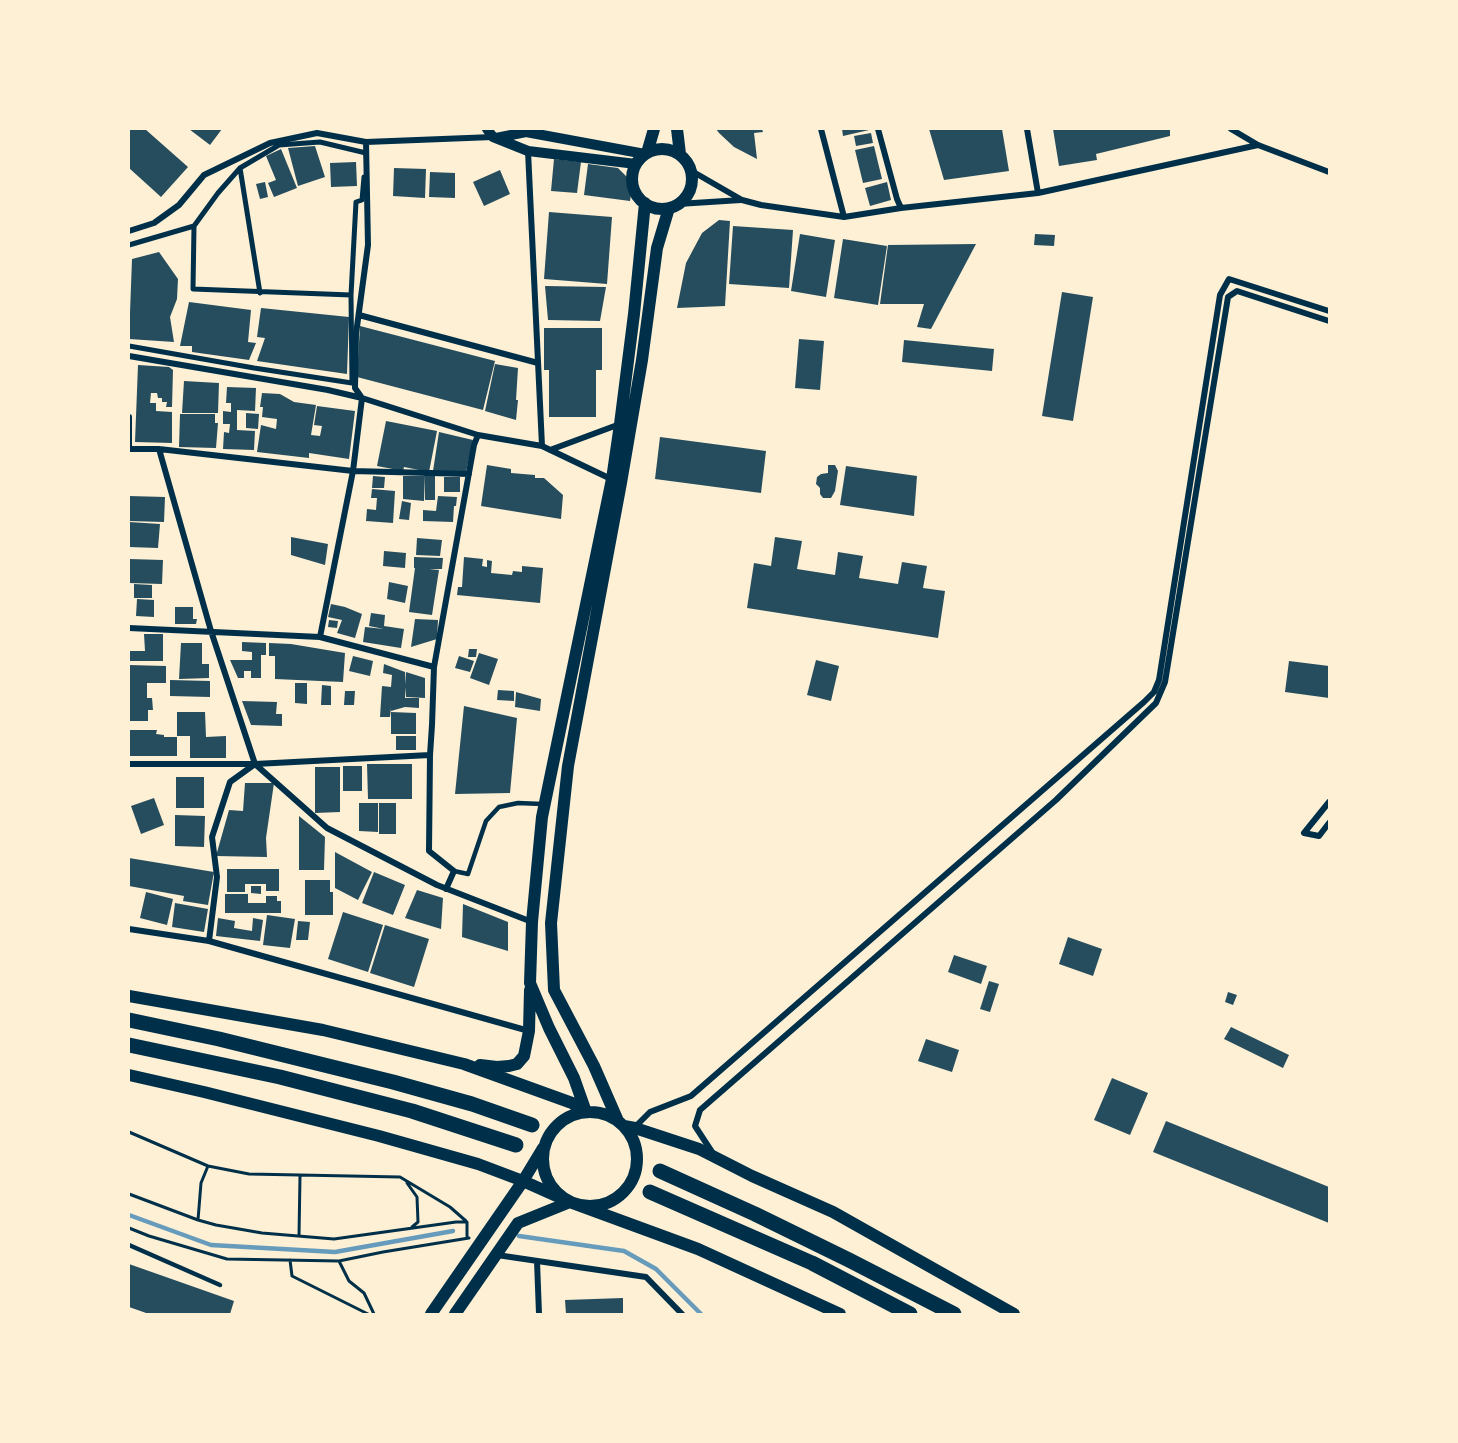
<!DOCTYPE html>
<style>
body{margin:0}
#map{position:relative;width:1458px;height:1443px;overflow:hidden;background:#fdf0d5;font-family:"PT Sans",sans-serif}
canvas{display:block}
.frame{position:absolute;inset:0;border:130px solid #fdf0d5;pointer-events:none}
</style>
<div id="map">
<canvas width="1458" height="1443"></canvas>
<div class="frame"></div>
</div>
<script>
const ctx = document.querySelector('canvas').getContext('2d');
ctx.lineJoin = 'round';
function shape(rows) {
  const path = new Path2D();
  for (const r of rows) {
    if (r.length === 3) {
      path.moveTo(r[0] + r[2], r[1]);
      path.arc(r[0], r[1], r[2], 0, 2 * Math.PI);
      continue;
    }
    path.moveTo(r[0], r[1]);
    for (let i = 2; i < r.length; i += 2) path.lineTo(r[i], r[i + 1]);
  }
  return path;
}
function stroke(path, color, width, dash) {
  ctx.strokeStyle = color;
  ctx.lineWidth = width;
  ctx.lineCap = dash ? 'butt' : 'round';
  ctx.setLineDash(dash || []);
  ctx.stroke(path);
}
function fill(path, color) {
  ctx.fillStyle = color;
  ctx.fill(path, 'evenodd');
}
stroke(shape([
 [129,1215,211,1245,335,1252,453,1231],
 [519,1236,624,1251,656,1269,701,1314]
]), '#669bbc', 4.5);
fill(shape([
 [129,129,145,129,188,167,161,197,129,168],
 [189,129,222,129,210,145],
 [716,129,762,129,763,132,754,133,757,159,734,147,719,133],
 [842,129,868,129,869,130,843,136],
 [929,129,1002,129,1009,171,944,180],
 [1053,129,1170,129,1170,136,1096,154,1097,160,1059,166],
 [871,133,873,143,856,146,854,136],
 [315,146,325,177,298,186,288,148],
 [874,146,882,179,863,183,855,150],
 [281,149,297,188,274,197,268,183,276,180,266,156],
 [554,159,581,162,577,193,551,191],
 [356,162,357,186,331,187,330,163],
 [588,164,618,168,627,177,631,195,630,201,584,195],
 [394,168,426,169,425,198,393,196],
 [500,170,510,194,484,206,473,182],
 [430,172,455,173,455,198,429,197],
 [265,182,268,197,260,199,256,184],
 [887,182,891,200,870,206,865,188],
 [549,212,612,217,607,284,544,279],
 [719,220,730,221,725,306,677,308,686,263,702,233],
 [733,226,793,230,789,288,729,284],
 [800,234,835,240,826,297,791,291],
 [1035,234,1055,235,1054,246,1034,245],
 [843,239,887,246,878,305,834,298],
 [976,244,931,329,917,327,924,304,880,304,888,245],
 [159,252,178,279,177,299,170,317,174,342,129,339,132,259],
 [545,286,606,287,600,321,548,320],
 [1062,292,1093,297,1073,421,1042,416],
 [189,302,251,310,248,342,256,343,249,360,192,352,192,346,180,346],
 [261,308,349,317,347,374,257,361,265,338,257,337],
 [360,326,495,361,483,410,357,377],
 [544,328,602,328,602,370,596,370,596,417,549,417,549,370,544,370],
 [799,339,824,341,820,390,795,388],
 [904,340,994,349,992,371,902,362],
 [495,364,518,368,516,400,518,400,516,420,485,411],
 [138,365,169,367,173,370,172,407,166,407,167,402,162,402,162,398,158,398,157,393,151,393,150,403,156,403,156,411,172,412,172,443,135,442],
 [184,381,219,383,218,413,182,413],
 [227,387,256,388,255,411,237,410,237,430,255,431,254,450,223,449,224,432,229,433,230,424,223,424,223,411,231,412,231,403,226,403],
 [262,393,280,394,294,402,316,405,311,435,320,436,322,426,314,425,317,406,355,411,349,459,309,453,309,458,257,452,261,425,276,429,277,419,262,417,263,407,260,407],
 [246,413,259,414,258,429,246,428],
 [180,414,215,414,215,423,218,423,216,448,179,447],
 [386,421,437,431,429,472,404,467,403,471,377,466],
 [439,432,473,440,466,472,433,471],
 [660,437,766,451,761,493,655,479],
 [487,465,511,469,511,473,535,475,535,478,544,478,563,495,561,519,481,506],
 [828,465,835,465,838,471,835,491,831,498,823,498,820,494,820,488,816,484,817,477,821,474,828,473],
 [846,466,917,476,914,516,840,505],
 [424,475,435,475,435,500,425,500],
 [373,476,385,477,384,488,372,488],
 [403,476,424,476,424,501,403,499],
 [444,477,460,477,460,492,444,492],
 [372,489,395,491,393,523,366,521,367,509,376,510,377,498,371,498],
 [129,496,165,497,164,522,129,521],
 [438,496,457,497,456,506,454,506,453,522,423,521,423,510,436,511],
 [402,501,411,503,409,520,399,519],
 [129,522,160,524,158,548,129,547],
 [291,537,328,544,325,565,291,555],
 [775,537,802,541,797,569,835,575,838,552,863,556,859,578,898,584,902,562,927,566,923,588,945,591,938,638,747,608,754,563,771,566],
 [417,538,442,540,440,556,416,555],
 [384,551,406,553,405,568,383,566],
 [414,557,443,558,442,569,429,569,439,570,432,615,409,612,415,568,414,568],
 [464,557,483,559,482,566,487,567,487,560,492,561,491,573,512,575,513,571,522,572,522,566,543,568,540,603,457,595,458,587,462,587],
 [129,559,163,560,162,584,129,583],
 [389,582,408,586,405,603,387,599],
 [134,584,152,585,152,598,134,598],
 [137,599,154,600,154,617,136,616],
 [331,604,345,607,362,614,355,638,337,633,342,620,328,617],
 [175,607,193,607,193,619,197,619,196,624,175,624],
 [371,613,385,615,384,626,404,629,401,648,363,642,365,627,384,629,369,626],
 [415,619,438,620,437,639,411,647],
 [329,620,338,621,337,628,328,627],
 [144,634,163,634,163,661,129,661,129,651,145,651],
 [242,642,266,643,266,655,261,655,261,678,251,678,251,671,244,671,244,678,238,678,230,660,252,660,252,652,242,651],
 [181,643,202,643,202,664,209,664,209,678,179,679],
 [269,643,291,644,345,653,343,682,275,679,275,656,269,656],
 [469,649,477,649,476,657,468,657],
 [479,653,498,659,489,685,470,678],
 [353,656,373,661,370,676,349,671],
 [459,656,474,661,470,672,455,668],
 [816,660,839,666,831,701,807,695],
 [1289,661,1329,666,1329,698,1285,692],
 [384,664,405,672,405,685,406,672,425,678,425,698,406,697,405,687,405,698,419,698,419,708,405,707,391,711,391,708,390,717,380,717,382,686,391,687,392,675,383,673],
 [129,665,166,666,166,683,147,683,147,698,152,698,153,710,148,710,148,721,129,721],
 [170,680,210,681,210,697,170,696],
 [295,683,307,683,307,704,295,703],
 [322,685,331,686,331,705,321,705],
 [498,690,514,691,514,701,497,700],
 [345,691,355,691,354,705,344,705],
 [516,692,541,699,540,711,515,707],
 [242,701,277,702,276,714,282,714,282,726,251,725],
 [464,706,517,718,510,793,455,794],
 [177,712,205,712,206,737,226,736,226,758,190,758,190,736,177,736],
 [391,712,416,713,416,734,391,734],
 [129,730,157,730,156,734,164,735,164,737,177,737,177,756,129,756],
 [396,736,416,736,416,750,396,750],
 [367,764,412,764,412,799,368,799],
 [343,766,362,766,362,791,343,791],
 [315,767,340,767,340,812,315,813],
 [176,777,204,777,204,808,176,808],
 [245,783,274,783,266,838,267,857,216,856,229,810,243,811],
 [154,798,164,825,141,834,131,806],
 [359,803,378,803,378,832,359,831],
 [379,803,396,803,396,834,379,834],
 [175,815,205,816,204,847,175,846],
 [299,816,325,837,324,870,299,870],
 [335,852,372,872,358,900,335,888],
 [129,858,214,872,208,905,183,901,184,896,129,886],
 [227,869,279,869,279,891,266,891,266,884,245,884,245,892,227,892],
 [374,872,405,885,393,915,362,903],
 [305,880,330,880,330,892,333,892,333,915,305,915],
 [251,886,261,886,261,894,251,893],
 [417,890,443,898,441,929,405,918],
 [146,892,173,899,167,925,140,918],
 [225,894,248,894,248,903,266,903,266,896,277,896,277,901,281,901,281,913,225,913],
 [175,903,208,909,204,932,172,927],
 [463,904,508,922,508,951,462,937],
 [343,912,383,925,368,972,328,959],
 [267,915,295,919,290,948,263,945],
 [218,918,235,921,234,928,252,931,253,918,263,920,260,941,216,936],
 [298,921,310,922,308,940,296,940],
 [385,925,429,939,414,987,370,973],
 [1068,937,1102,949,1093,976,1059,964],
 [954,955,987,966,981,984,948,972],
 [989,981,999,984,990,1012,980,1009],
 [1228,992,1237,995,1233,1005,1225,1002],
 [1231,1027,1289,1055,1283,1068,1224,1039],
 [926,1039,959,1050,952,1072,918,1061],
 [1112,1078,1148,1093,1130,1135,1094,1120],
 [1166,1121,1329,1187,1329,1223,1153,1152],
 [129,1264,234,1301,230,1314,149,1314,129,1307],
 [623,1298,623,1314,566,1314,565,1300]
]), '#264d5e');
stroke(shape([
 [129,1132,208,1166,249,1174,400,1177,450,1207,466,1221],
 [407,1183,417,1197,418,1222,412,1227],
 [129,1194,198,1220,216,1225,262,1233,334,1239,456,1222,467,1222,467,1236],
 [198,1220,201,1183,208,1166],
 [129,1228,149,1236,227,1259,339,1261,383,1252,469,1238],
 [299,1236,300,1176],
 [290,1260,292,1276,368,1314],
 [339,1261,349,1281,364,1293,374,1314]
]), '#003049', 3);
stroke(shape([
 [454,871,468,874,486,821,499,807,518,803,542,804],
 [129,1245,220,1285]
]), '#003049', 4.5);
stroke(shape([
 [240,168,260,293],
 [194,226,193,289,351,295],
 [129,245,194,226,218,193,240,168,279,145,320,142,366,153,366,156],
 [129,346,254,368,352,383,351,295,356,202,362,200,364,177]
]), '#003049', 5);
stroke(shape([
 [821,129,844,217],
 [878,129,897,199,901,208],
 [1027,129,1038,193],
 [1231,129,1258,145,1329,172],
 [366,142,493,137],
 [528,151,542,446],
 [690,170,742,200,761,205,844,217,901,208,1038,193,1258,145],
 [678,204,741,200],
 [129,231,154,223,179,205,204,175,270,143,317,133,366,142,368,245,356,334,355,388,362,398,353,471,320,637],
 [359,315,538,363],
 [129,356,328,390,362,398,478,435,542,446,611,479],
 [129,417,129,449],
 [129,449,159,449,353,471,469,474],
 [159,449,211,631,255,764,327,828,437,885,532,922],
 [550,450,620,424],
 [129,628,320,637,434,667],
 [129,764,255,764,430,755],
 [1329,802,1304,833,1319,836,1329,823],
 [446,889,454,871,429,851,430,755,432,725,434,667,474,445,478,435],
 [129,929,209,941,529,1031],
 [209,941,217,877,212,837,230,782,255,764],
 [635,1127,650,1112,691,1096,1144,702,1154,692,1159,680,1220,295,1229,279,1329,311],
 [712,1152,695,1126,700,1110,1056,800,1156,703,1165,682,1228,297,1237,291,1329,321],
 [497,1255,646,1277,682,1314],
 [537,1261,539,1314]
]), '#003049', 6);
stroke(shape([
 [487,129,493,137,528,151,636,164],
 [496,138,526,132,645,154]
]), '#003049', 10);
stroke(shape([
 [677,129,680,154],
 [662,179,30],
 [647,153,654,129],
 [129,996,323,1030,464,1064,572,1103,586,1112],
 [480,1065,497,1067,509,1066,517,1064,524,1056,529,1031,530,990],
 [129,1075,204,1092,379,1136,478,1164,523,1181,570,1202,698,1249,840,1314],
 [586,1112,574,1078,549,1028,530,983,532,922,542,817,612,479,620,424,634,314,645,203],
 [590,1159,47],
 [618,1121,594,1066,554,990,551,923,568,766,621,483,642,360,657,248,669,208],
 [624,1126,635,1128,699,1149,752,1176,833,1212,1014,1314],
 [431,1314,523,1181,543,1148],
 [455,1314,518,1223,570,1202]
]), '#003049', 12);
stroke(shape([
 [129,1020,219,1039,393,1082,472,1104,532,1125],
 [129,1045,280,1077,412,1111,516,1145],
 [660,1171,755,1214,849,1260,954,1314],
 [650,1192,812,1263,910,1314]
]), '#003049', 15);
</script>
